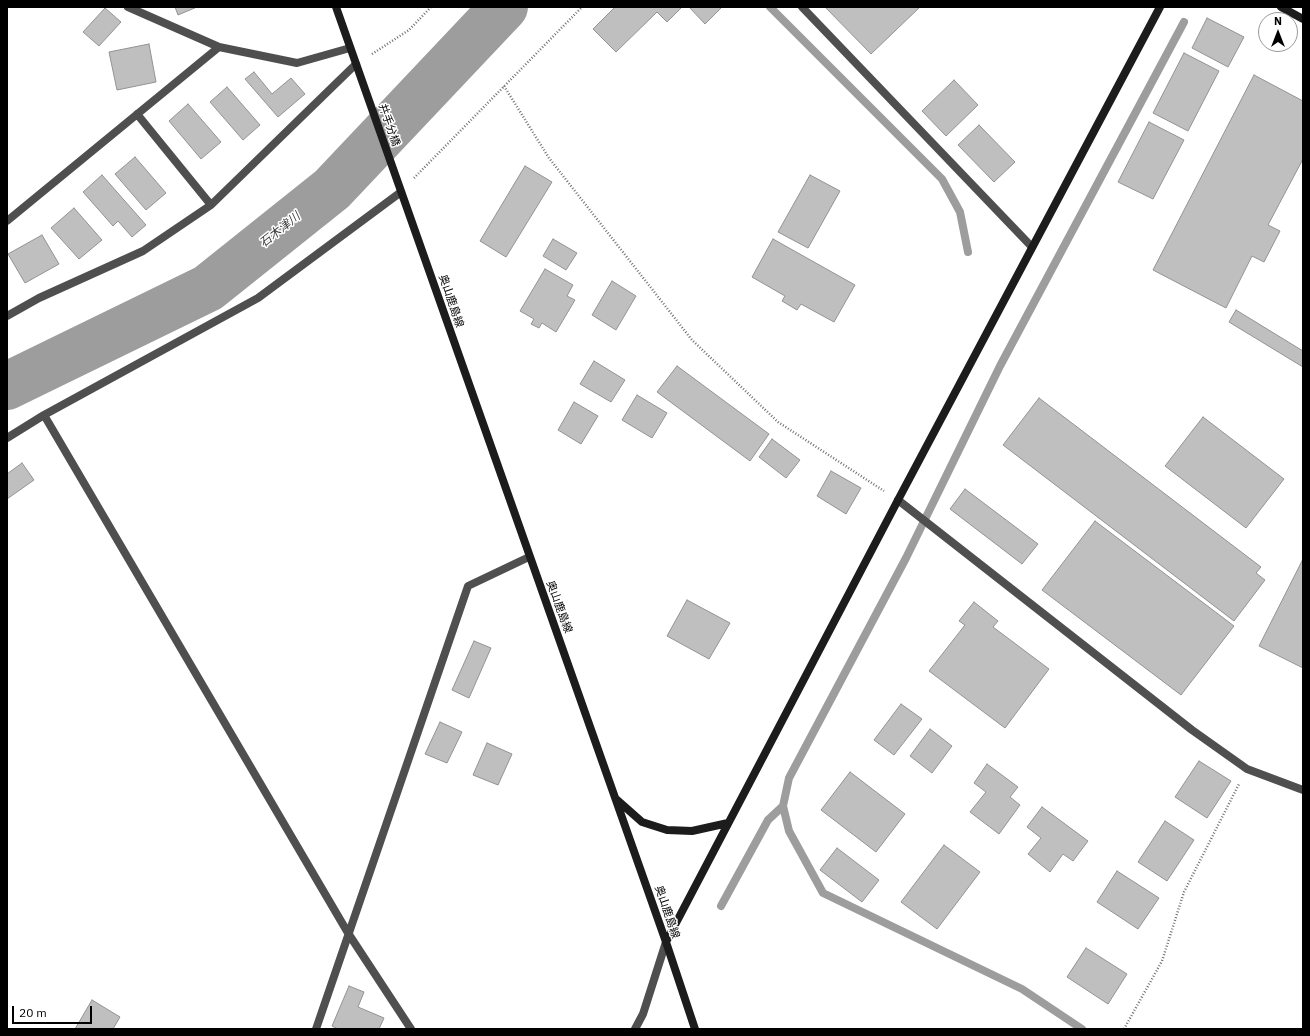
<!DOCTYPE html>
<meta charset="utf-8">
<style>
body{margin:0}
#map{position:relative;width:1310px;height:1036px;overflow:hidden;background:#fff;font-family:"IBM Plex Sans",sans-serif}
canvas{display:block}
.frame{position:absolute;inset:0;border:8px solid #000;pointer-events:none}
.north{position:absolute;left:1258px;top:12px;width:40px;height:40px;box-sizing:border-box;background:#fff;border:1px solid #999;border-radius:50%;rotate:0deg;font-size:11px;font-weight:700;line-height:16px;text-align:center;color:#000}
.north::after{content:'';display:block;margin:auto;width:14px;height:18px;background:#000;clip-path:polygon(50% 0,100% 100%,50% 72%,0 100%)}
.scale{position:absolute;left:12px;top:1006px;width:80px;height:18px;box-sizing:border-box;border:2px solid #000;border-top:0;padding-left:5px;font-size:12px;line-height:14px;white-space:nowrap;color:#000;-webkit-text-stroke:3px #fff;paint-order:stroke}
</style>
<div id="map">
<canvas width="1310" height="1036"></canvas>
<div class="frame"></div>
<div class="north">N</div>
<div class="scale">20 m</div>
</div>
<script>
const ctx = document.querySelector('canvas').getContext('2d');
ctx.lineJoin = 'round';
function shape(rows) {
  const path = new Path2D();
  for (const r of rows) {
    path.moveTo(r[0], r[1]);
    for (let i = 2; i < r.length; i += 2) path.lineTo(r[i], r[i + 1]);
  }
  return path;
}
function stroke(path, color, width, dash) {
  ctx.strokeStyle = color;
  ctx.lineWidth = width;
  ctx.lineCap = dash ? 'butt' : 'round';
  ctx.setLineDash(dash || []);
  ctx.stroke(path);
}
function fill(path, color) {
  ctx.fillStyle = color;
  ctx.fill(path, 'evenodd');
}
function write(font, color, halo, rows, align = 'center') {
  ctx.font = font + ' "IBM Plex Sans","Noto Sans JP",sans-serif';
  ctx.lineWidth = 3;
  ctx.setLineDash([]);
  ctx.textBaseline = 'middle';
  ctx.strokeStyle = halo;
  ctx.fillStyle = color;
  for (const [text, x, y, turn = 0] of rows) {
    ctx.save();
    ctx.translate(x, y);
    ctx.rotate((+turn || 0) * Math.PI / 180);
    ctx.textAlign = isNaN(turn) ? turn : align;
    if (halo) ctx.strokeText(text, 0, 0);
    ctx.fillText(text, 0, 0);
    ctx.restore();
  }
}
stroke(shape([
 [770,7,942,179,960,212,968,252],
 [721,906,768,820,783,806],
 [1082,1029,1022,989,823,893,789,831,783,806,789,778,906,558,1000,366,1184,22]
]), '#9d9d9d', 8);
stroke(shape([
 [7,386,208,288,332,189,504,7]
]), '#9d9d9d', 48);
const building = shape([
 [175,7,197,7,178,15,175,7],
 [615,7,682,7,667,22,657,12,616,52,593,29,615,7],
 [689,7,722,7,705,24,689,7],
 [825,7,920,7,871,54,825,7],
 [105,8,121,22,99,46,83,32,105,8],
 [1207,18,1244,37,1228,67,1192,48,1207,18],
 [149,44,156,82,117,90,109,52,149,44],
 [1184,53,1219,71,1188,131,1153,113,1184,53],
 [254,72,272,94,291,78,305,94,278,117,245,79,254,72],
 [1254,75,1303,101,1303,159,1268,225,1280,231,1264,262,1252,256,1226,308,1153,270,1254,75],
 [954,80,978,105,946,136,922,111,954,80],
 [227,87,260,125,243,140,210,102,227,87],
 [188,104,221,142,201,159,169,121,188,104],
 [1149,122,1184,140,1153,199,1118,182,1149,122],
 [979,125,1015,162,994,182,958,145,979,125],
 [135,157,166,193,146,210,115,174,135,157],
 [525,166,552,182,506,257,480,241,525,166],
 [102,175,146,225,132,237,118,221,113,226,83,192,102,175],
 [810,175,840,191,808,248,778,232,810,175],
 [74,208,102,240,79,259,51,228,74,208],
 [42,235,59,264,25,283,8,254,42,235],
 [553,239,577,253,566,270,543,256,553,239],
 [773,239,855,285,834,322,801,304,797,310,782,301,785,296,752,277,773,239],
 [545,269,573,285,567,296,575,300,556,332,542,323,539,328,531,324,534,319,520,311,545,269],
 [612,281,636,296,616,330,592,315,612,281],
 [1236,310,1303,351,1303,367,1229,322,1236,310],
 [594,361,625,380,611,402,580,384,594,361],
 [677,366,769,434,750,461,657,392,677,366],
 [637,395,667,413,652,438,622,420,637,395],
 [1039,398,1261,567,1256,573,1265,580,1234,621,1003,445,1039,398],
 [574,402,598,416,581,444,558,430,574,402],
 [1203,417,1284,479,1246,528,1165,466,1203,417],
 [772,439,800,460,786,478,759,457,772,439],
 [22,463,34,480,7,499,7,474,22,463],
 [831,471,861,488,846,514,817,496,831,471],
 [965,489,1038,544,1022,564,950,509,965,489],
 [1095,521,1234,626,1181,695,1042,590,1095,521],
 [1303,559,1303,668,1259,646,1303,559],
 [687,600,730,623,709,659,667,636,687,600],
 [974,602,998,621,993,627,1049,669,1005,728,929,671,965,625,959,621,974,602],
 [474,641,491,648,469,698,452,690,474,641],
 [901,704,922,719,894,755,874,740,901,704],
 [440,722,462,732,447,763,425,754,440,722],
 [930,729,952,746,932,773,910,756,930,729],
 [487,743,512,754,498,785,473,775,487,743],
 [1199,761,1231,781,1207,818,1175,797,1199,761],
 [987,764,1018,787,1010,797,1020,805,999,834,970,812,986,792,974,783,987,764],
 [850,772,905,814,876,852,821,810,850,772],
 [1042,807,1088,841,1073,861,1063,854,1050,872,1028,854,1041,838,1027,827,1042,807],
 [1165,821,1194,840,1167,881,1138,862,1165,821],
 [944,845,980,872,937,929,901,902,944,845],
 [837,848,879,880,862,902,820,870,837,848],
 [1117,871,1159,898,1138,929,1097,902,1117,871],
 [1086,948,1127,974,1108,1004,1067,977,1086,948],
 [349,986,364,992,358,1007,384,1018,379,1029,338,1029,332,1026,349,986],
 [92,1000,120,1017,113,1029,75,1029,92,1000]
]);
fill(building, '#bfbfbf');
stroke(building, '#939393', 1);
stroke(shape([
 [372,54,409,30,431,7],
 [504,86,549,158,692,340,778,422,884,491],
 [414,178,582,7],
 [1124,1029,1162,961,1184,892,1239,784]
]), '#717171', 2.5, [1, 2]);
stroke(shape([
 [128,7,219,47,297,63,350,48],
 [802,7,1032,247],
 [137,114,211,205],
 [7,221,219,47],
 [7,316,39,298,143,251,211,205,356,64],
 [44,415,348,933,411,1029],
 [7,438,44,415,258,298,401,192],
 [898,500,1192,730,1247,769,1303,790],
 [316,1029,468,586,529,557],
 [635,1029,643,1014,666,942]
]), '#4f4f4f', 8);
stroke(shape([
 [336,7,666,942,695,1029],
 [1281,7,1303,19],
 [616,799,642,822,667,830,692,831,728,823],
 [666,942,898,500,1160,7]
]), '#1c1c1c', 8);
write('11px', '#000', '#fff', [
 ["井手分橋",389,125,71],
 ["奥山鹿島線",451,301,71],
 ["奥山鹿島線",559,607,70],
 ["奥山鹿島線",667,912,71]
]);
write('italic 12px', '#3e3e3e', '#fff', [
 ["石木津川",280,230,-39]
]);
</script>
